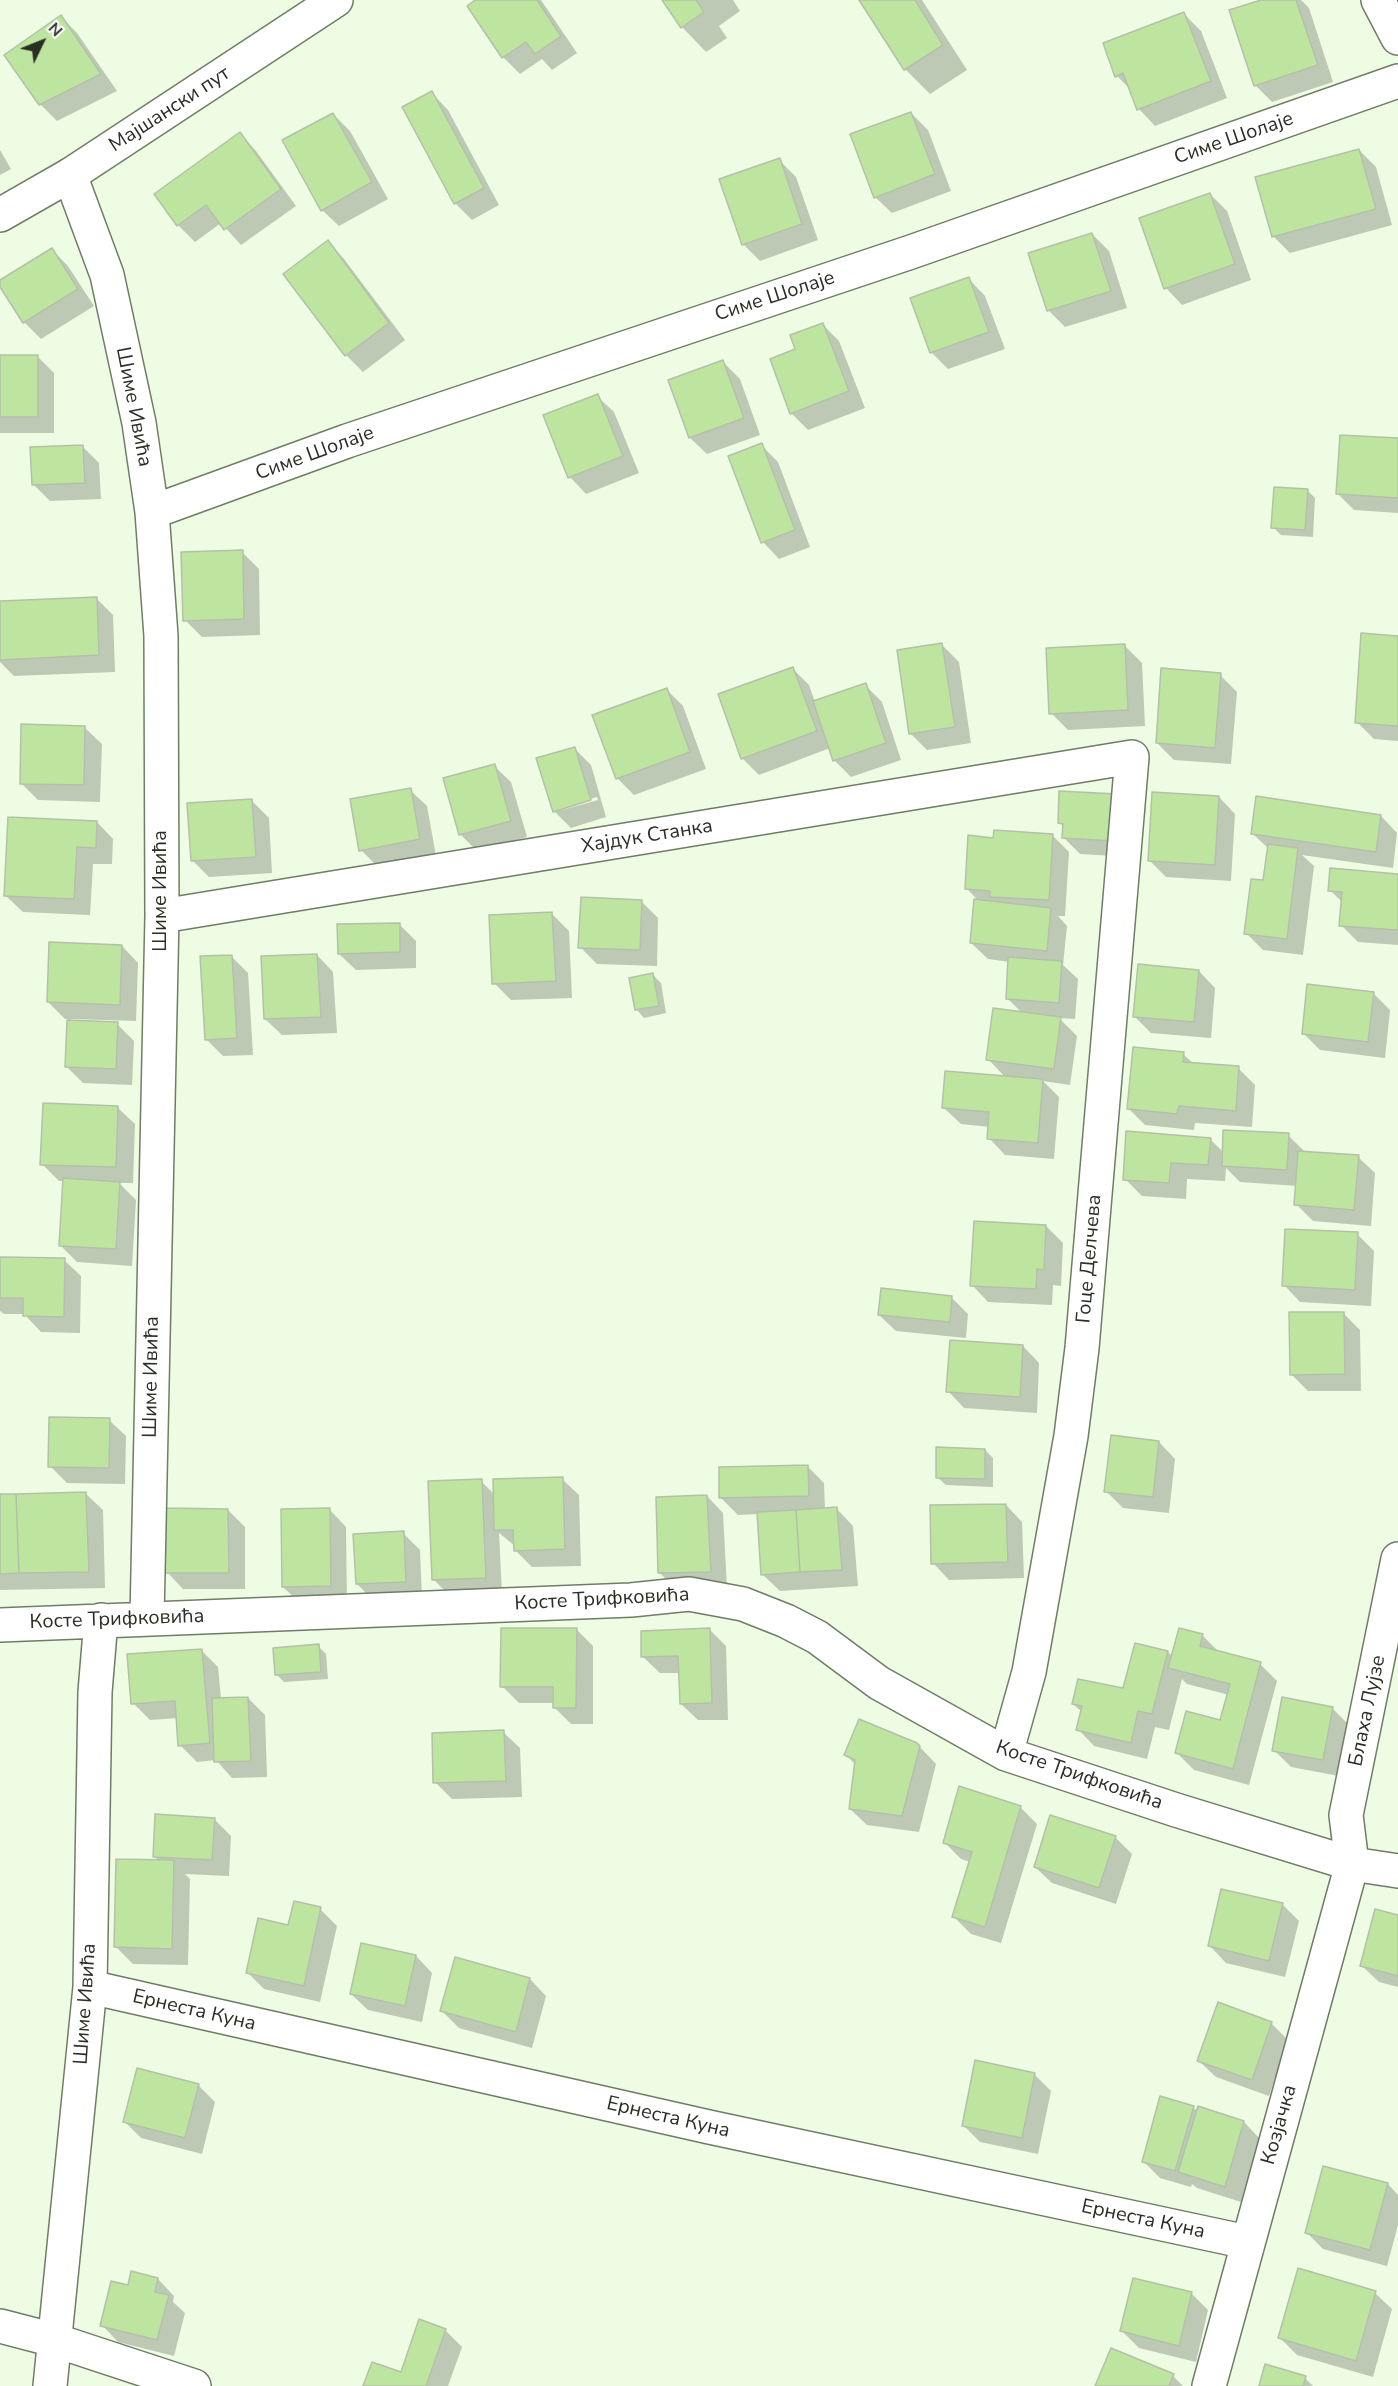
<!DOCTYPE html>
<meta charset="utf-8">
<style>
body{margin:0}
#map{position:relative;width:1398px;height:2386px;overflow:hidden;background:#edfce2;font-family:"Nunito Sans",sans-serif}
canvas{display:block}
.north{position:absolute;left:12px;top:12px;width:60px;height:60px;-webkit-text-stroke:4px #fff;paint-order:stroke;rotate:47deg;font-size:16px;font-weight:700;line-height:24px;text-align:center;color:#2a2f25}
.north::after{content:'';display:block;margin:auto;width:21px;height:27px;background:#2a2f25;clip-path:polygon(50% 0,100% 100%,50% 72%,0 100%)}
</style>
<div id="map">
<canvas width="1398" height="2386"></canvas>
<div class="north">N</div>
</div>
<script>
const ctx = document.querySelector('canvas').getContext('2d');
ctx.lineJoin = 'round';
function fill(path, color) {
  ctx.fillStyle = color;
  ctx.fill(path, 'evenodd');
}
function shape(rows) {
  const path = new Path2D();
  for (const r of rows) {
    path.moveTo(r[0], r[1]);
    for (let i = 2; i < r.length; i += 2) path.lineTo(r[i], r[i + 1]);
  }
  return path;
}
function stroke(path, color, width, dash) {
  ctx.strokeStyle = color;
  ctx.lineWidth = width;
  ctx.lineCap = dash ? 'butt' : 'round';
  ctx.setLineDash(dash || []);
  ctx.stroke(path);
}
function write(font, color, halo, rows, align = 'center') {
  ctx.font = font + ' "Nunito Sans",sans-serif';
  ctx.lineWidth = 5;
  ctx.setLineDash([]);
  ctx.textBaseline = 'middle';
  ctx.strokeStyle = halo;
  ctx.fillStyle = color;
  for (const [text, x, y, turn = 0] of rows) {
    ctx.save();
    ctx.translate(x, y);
    ctx.rotate((+turn || 0) * Math.PI / 180);
    ctx.textAlign = isNaN(turn) ? turn : align;
    if (halo) ctx.strokeText(text, 0, 0);
    ctx.fillText(text, 0, 0);
    ctx.restore();
  }
}
fill(shape([
 [478,0,541,0,577,53,552,70,542,59,520,74,503,57,469,6],
 [664,0,733,0,740,11,719,26,727,38,706,52,682,27],
 [861,0,922,0,967,70,930,94,905,69],
 [1266,0,1301,0,1309,8,1333,82,1272,102,1255,85],
 [1184,14,1201,31,1227,98,1155,126,1139,109,1132,91,1117,76],
 [61,17,77,33,117,91,57,121,40,104],
 [432,93,448,110,499,205,472,220,455,203],
 [911,113,928,130,951,191,892,213,875,197],
 [333,114,350,131,388,199,339,226,322,210],
 [240,134,256,151,296,206,241,245,221,223,195,242,178,225,156,194],
 [0,150,11,169,0,175],
 [1359,150,1376,167,1392,225,1290,253,1273,236],
 [779,160,796,177,818,240,760,261,743,244],
 [1210,194,1227,211,1251,280,1182,305,1166,288],
 [1092,234,1109,251,1127,308,1065,327,1048,310],
 [328,242,344,259,405,340,363,372,346,355,285,274],
 [52,250,68,266,94,306,41,339,24,322,0,282],
 [969,279,985,296,1005,349,948,369,932,353,912,299],
 [823,325,839,341,865,408,808,430,791,413,797,350],
 [0,356,38,357,54,373,54,433,0,433],
 [723,362,740,379,760,435,707,454,690,438,670,381],
 [597,396,614,412,639,473,586,494,570,477],
 [1398,440,1398,513,1354,510,1338,494],
 [761,445,778,462,810,547,779,559,763,542],
 [82,446,99,463,101,499,50,501,33,484],
 [1307,490,1315,498,1313,537,1281,535,1273,527],
 [242,552,259,569,260,635,202,637,185,620],
 [96,598,113,615,115,672,14,676,0,662,0,603],
 [1398,637,1398,741,1374,739,1357,722],
 [942,645,959,662,971,743,927,750,910,733],
 [1125,646,1142,663,1145,726,1068,730,1051,713],
 [792,668,809,685,815,702,865,685,882,702,901,760,851,777,834,760,830,748,759,775,742,758],
 [1220,675,1237,692,1231,764,1174,760,1157,743],
 [667,690,683,706,706,769,634,795,617,778],
 [85,728,102,744,100,802,38,800,21,783],
 [574,748,591,765,606,817,571,828,554,811],
 [597,797,598,800,562,810,562,807],
 [494,766,511,782,527,837,477,851,460,834],
 [410,790,427,806,436,856,378,867,361,850],
 [1219,797,1235,814,1231,881,1166,877,1149,860],
 [252,801,269,818,272,873,209,877,192,860],
 [1133,812,1131,857,1080,854,1064,838,1064,827,1060,823],
 [1381,816,1397,833,1393,868,1302,855,1314,866,1303,955,1263,950,1246,933,1265,882,1269,849,1252,833],
 [97,822,113,839,112,864,93,864,90,915,23,912,6,896],
 [1052,835,1069,852,1065,916,1058,916,1067,926,1063,965,1078,979,1075,1019,1059,1018,1077,1036,1070,1085,1043,1081,1059,1097,1054,1159,1005,1155,989,1138,990,1127,961,1124,944,1108,1006,1078,988,1059,1023,1014,1007,998,1010,962,988,959,971,943,980,902,966,888,995,839],
 [1398,876,1398,945,1358,942,1341,925,1343,903,1330,890],
 [641,901,658,918,657,966,597,964,580,947],
 [552,914,569,931,572,998,511,1000,494,983],
 [399,924,416,941,416,968,356,970,339,954],
 [122,946,138,963,136,1021,71,1019,71,1022,117,1024,134,1041,132,1085,83,1083,66,1066,68,1019,65,1019,48,1002],
 [317,955,333,972,337,1033,282,1035,265,1019],
 [231,956,248,973,253,1055,223,1056,206,1039],
 [1199,971,1215,988,1211,1038,1151,1033,1134,1016],
 [653,975,661,983,666,1013,644,1018,636,1009],
 [1373,993,1390,1010,1385,1058,1320,1050,1303,1033],
 [1183,1054,1194,1064,1238,1068,1255,1085,1252,1127,1195,1123,1194,1130,1145,1125,1128,1108],
 [118,1108,135,1124,133,1183,119,1183,136,1200,132,1266,77,1262,60,1245,65,1181,59,1181,42,1164],
 [1288,1135,1305,1152,1358,1157,1375,1173,1371,1226,1313,1221,1296,1204,1297,1186,1240,1182,1226,1168,1225,1181,1187,1179,1186,1199,1142,1196,1125,1179,1210,1139,1224,1153],
 [1046,1226,1063,1243,1061,1286,1053,1285,1052,1305,988,1302,972,1285],
 [1357,1234,1374,1251,1371,1306,1300,1302,1284,1285],
 [0,1259,64,1260,81,1276,80,1333,41,1332,24,1314,4,1314,0,1311],
 [951,1297,968,1314,966,1338,896,1331,879,1315],
 [1343,1313,1360,1330,1361,1391,1308,1391,1291,1374],
 [1023,1346,1039,1363,1037,1413,964,1408,948,1391],
 [109,1420,126,1436,125,1484,67,1483,50,1466],
 [1159,1442,1175,1459,1169,1513,1123,1508,1106,1491],
 [985,1450,993,1458,993,1487,946,1485,937,1477],
 [807,1466,824,1483,825,1510,837,1509,853,1526,858,1586,780,1591,763,1575,759,1514,738,1515,721,1498],
 [562,1479,579,1495,581,1566,532,1567,515,1550,515,1546,499,1533,502,1594,450,1596,433,1579,481,1481,495,1495],
 [86,1494,103,1510,105,1588,0,1590,0,1496],
 [707,1496,723,1513,727,1588,677,1590,660,1573],
 [1006,1505,1022,1522,1024,1578,949,1580,933,1563],
 [228,1510,245,1527,245,1589,183,1589,167,1572,167,1563,161,1558],
 [330,1510,346,1527,347,1603,300,1603,283,1587],
 [403,1533,420,1550,422,1598,374,1601,357,1584],
 [576,1629,593,1646,593,1724,571,1724,554,1707,554,1703,519,1703,502,1686],
 [710,1630,726,1646,728,1720,698,1720,681,1704,680,1673,660,1673,643,1657],
 [1203,1636,1220,1653,1260,1664,1277,1681,1249,1785,1194,1770,1177,1753,1222,1722,1229,1695,1187,1684,1182,1679,1169,1730,1155,1727,1147,1759,1094,1746,1078,1729,1082,1712,1073,1704,1125,1690,1168,1652,1173,1657],
 [318,1646,326,1654,328,1679,284,1682,276,1674],
 [201,1650,218,1667,221,1699,248,1698,265,1715,267,1777,232,1778,216,1760,197,1762,180,1745,178,1718,150,1720,133,1703],
 [1332,1708,1349,1725,1339,1776,1291,1767,1274,1750],
 [503,1732,520,1748,522,1797,452,1799,435,1782],
 [917,1744,936,1764,919,1832,867,1825,850,1809,856,1765,846,1755],
 [1020,1807,1037,1824,1001,1943,971,1934,954,1917,970,1862,961,1859,944,1842],
 [214,1819,231,1836,229,1876,185,1874,190,1879,188,1965,133,1964,116,1947,160,1862,154,1856],
 [1115,1837,1132,1854,1116,1904,1052,1883,1035,1867],
 [1282,1904,1299,1921,1285,1977,1226,1963,1210,1946],
 [320,1909,337,1926,320,2002,264,1989,248,1973,290,1927],
 [1398,1917,1398,1987,1379,1982,1362,1966],
 [416,1956,432,1973,422,2022,368,2010,351,1994],
 [530,1979,546,1996,532,2048,459,2028,442,2011],
 [1271,2023,1288,2040,1269,2096,1216,2077,1199,2061],
 [1034,2074,1051,2091,1038,2154,980,2142,963,2125],
 [198,2085,215,2102,202,2154,141,2138,124,2121],
 [1193,2107,1198,2112,1244,2122,1260,2139,1241,2202,1197,2188,1192,2184,1191,2187,1160,2178,1143,2161],
 [1324,2168,1388,2184,1398,2195,1398,2225,1387,2266,1323,2249,1307,2233],
 [158,2279,174,2296,173,2302,185,2313,174,2356,118,2342,102,2325,129,2287],
 [1134,2280,1192,2294,1208,2310,1196,2362,1139,2348,1122,2331],
 [1375,2293,1392,2309,1373,2377,1297,2355,1280,2338],
 [445,2330,462,2347,448,2386,365,2386,402,2374],
 [1173,2376,1183,2386,1097,2386],
 [1305,2378,1313,2386,1260,2386]
]), '#0003');
const building = shape([
 [475,0,537,0,561,36,535,54,526,42,502,58,467,6,475,0],
 [662,0,696,0,704,12,681,28,662,0],
 [859,0,915,0,943,45,904,70,859,0],
 [1261,0,1296,0,1318,65,1254,86,1229,10,1261,0],
 [1184,12,1211,81,1137,110,1123,73,1115,77,1103,43,1184,12],
 [61,15,101,74,39,105,4,55,61,15],
 [432,91,484,188,454,204,402,107,432,91],
 [911,112,935,174,874,198,850,134,911,112],
 [333,113,372,182,321,211,282,140,333,113],
 [240,132,281,189,224,230,206,205,177,226,154,194,240,132],
 [1359,149,1376,209,1272,237,1255,177,1359,149],
 [780,158,802,224,742,245,719,179,780,158],
 [1210,193,1235,264,1164,289,1139,218,1210,193],
 [1092,233,1111,291,1047,311,1028,253,1092,233],
 [328,240,389,323,345,356,283,274,328,240],
 [52,248,78,289,23,323,0,287,0,280,52,248],
 [969,277,989,332,930,353,910,298,969,277],
 [823,323,849,391,790,414,770,359,795,349,790,335,823,323],
 [0,355,38,355,38,417,0,417,0,355],
 [723,360,744,418,689,438,668,380,723,360],
 [598,394,623,456,568,478,543,415,598,394],
 [1340,435,1398,438,1398,498,1336,494,1340,435],
 [762,443,795,530,761,543,728,456,762,443],
 [83,445,85,483,32,485,30,447,83,445],
 [1274,487,1308,489,1305,530,1271,528,1274,487],
 [243,550,244,619,183,621,181,552,243,550],
 [97,597,99,655,0,660,0,601,97,597],
 [1361,633,1398,636,1398,726,1355,723,1361,633],
 [942,643,955,727,909,734,897,650,942,643],
 [1125,644,1128,710,1049,714,1046,648,1125,644],
 [793,667,817,731,741,759,718,694,793,667],
 [1161,668,1221,673,1215,748,1156,743,1161,668],
 [866,683,886,743,833,761,813,701,866,683],
 [667,688,690,752,616,779,592,715,667,688],
 [21,724,85,726,84,785,20,784,21,724],
 [575,747,591,800,553,812,536,758,575,747],
 [495,764,511,821,459,835,443,778,495,764],
 [411,788,420,839,359,851,350,799,411,788],
 [1059,791,1117,794,1114,841,1062,838,1063,824,1058,823,1059,791],
 [1152,792,1219,796,1215,865,1148,861,1152,792],
 [1256,796,1381,815,1376,852,1251,834,1256,796],
 [252,799,256,857,191,861,187,803,252,799],
 [8,817,97,821,96,848,77,847,74,899,4,896,8,817],
 [994,830,1053,834,1049,900,990,897,990,891,965,889,968,835,993,838,994,830],
 [1268,844,1298,848,1287,939,1244,934,1251,879,1263,880,1268,844],
 [1330,868,1398,874,1398,930,1339,926,1342,892,1328,891,1330,868],
 [581,897,642,900,640,950,578,948,581,897],
 [974,899,1051,908,1047,951,970,943,974,899],
 [552,912,556,981,492,984,489,915,552,912],
 [400,923,400,952,338,954,337,924,400,923],
 [49,942,122,945,120,1005,47,1002,49,942],
 [317,954,321,1017,264,1019,261,956,317,954],
 [232,955,237,1038,205,1040,200,956,232,955],
 [1008,957,1062,961,1059,1003,1006,999,1008,957],
 [1138,964,1199,970,1194,1022,1133,1017,1138,964],
 [653,973,659,1006,635,1010,629,978,653,973],
 [1307,984,1374,992,1368,1042,1302,1034,1307,984],
 [993,1008,1061,1017,1054,1069,986,1060,993,1008],
 [67,1020,118,1022,116,1069,65,1067,67,1020],
 [1133,1047,1184,1052,1183,1062,1239,1066,1236,1111,1179,1106,1177,1114,1127,1109,1133,1047],
 [945,1071,1043,1079,1038,1143,987,1139,989,1112,942,1108,945,1071],
 [43,1103,118,1106,116,1167,40,1165,43,1103],
 [1223,1130,1289,1133,1287,1170,1222,1166,1223,1130],
 [1126,1131,1211,1138,1208,1165,1171,1163,1169,1183,1123,1180,1126,1131],
 [1298,1151,1359,1155,1354,1210,1294,1205,1298,1151],
 [63,1178,120,1182,116,1249,59,1246,63,1178],
 [974,1221,1046,1225,1044,1270,1037,1269,1036,1289,970,1286,974,1221],
 [1285,1229,1358,1232,1355,1290,1282,1286,1285,1229],
 [0,1257,65,1258,64,1317,23,1316,23,1298,0,1298,0,1257],
 [881,1288,952,1296,950,1322,878,1315,881,1288],
 [1289,1312,1344,1312,1345,1374,1290,1375,1289,1312],
 [950,1340,1023,1345,1020,1397,946,1392,950,1340],
 [49,1417,110,1418,109,1468,48,1467,49,1417],
 [1111,1435,1159,1441,1153,1497,1104,1492,1111,1435],
 [936,1447,985,1449,985,1479,936,1478,936,1447],
 [808,1465,809,1496,719,1498,719,1467,808,1465],
 [563,1477,565,1549,514,1551,513,1530,494,1530,493,1479,563,1477],
 [482,1479,486,1578,432,1580,428,1481,482,1479],
 [86,1492,89,1572,19,1573,16,1494,86,1492],
 [0,1494,16,1494,19,1573,0,1574,0,1494],
 [707,1495,711,1572,658,1573,656,1497,707,1495],
 [1006,1504,1008,1562,931,1564,930,1505,1006,1504],
 [837,1507,842,1570,800,1572,796,1510,837,1507],
 [165,1508,228,1509,229,1573,165,1573,165,1558,160,1558,165,1508],
 [330,1508,331,1586,282,1587,281,1509,330,1508],
 [796,1510,800,1572,761,1575,757,1512,796,1510],
 [404,1531,406,1582,356,1584,353,1534,404,1531],
 [501,1628,577,1628,576,1708,553,1708,553,1687,500,1687,501,1628],
 [710,1628,712,1703,680,1704,678,1656,641,1657,641,1631,710,1628],
 [1179,1628,1203,1634,1200,1646,1261,1662,1233,1769,1175,1753,1186,1711,1220,1720,1230,1684,1168,1668,1179,1628],
 [1135,1643,1168,1651,1152,1714,1138,1711,1131,1743,1076,1730,1082,1706,1072,1704,1078,1679,1123,1688,1135,1643],
 [319,1644,321,1672,275,1675,273,1648,319,1644],
 [202,1649,210,1743,178,1746,175,1701,131,1704,127,1654,202,1649],
 [248,1697,251,1761,214,1762,212,1698,248,1697],
 [1282,1697,1333,1707,1323,1760,1272,1751,1282,1697],
 [859,1719,917,1743,920,1746,902,1816,849,1809,855,1760,844,1755,859,1719],
 [504,1730,506,1781,433,1783,432,1733,504,1730],
 [959,1786,1021,1806,985,1927,952,1917,972,1852,943,1843,959,1786],
 [155,1814,215,1818,212,1860,153,1857,155,1814],
 [1050,1815,1116,1836,1099,1888,1034,1867,1050,1815],
 [116,1859,174,1860,172,1949,114,1947,116,1859],
 [1221,1889,1283,1903,1269,1961,1208,1946,1221,1889],
 [294,1901,321,1907,304,1986,246,1973,258,1918,288,1925,294,1901],
 [1375,1909,1398,1915,1398,1976,1360,1966,1375,1909],
 [361,1943,416,1955,405,2006,350,1994,361,1943],
 [455,1957,530,1978,516,2032,440,2011,455,1957],
 [1218,2002,1272,2022,1252,2080,1197,2061,1218,2002],
 [975,2060,1035,2073,1022,2138,962,2126,975,2060],
 [137,2068,199,2084,185,2138,123,2122,137,2068],
 [1160,2096,1194,2106,1175,2171,1142,2162,1160,2096],
 [1198,2106,1244,2121,1225,2187,1178,2172,1198,2106],
 [1323,2166,1388,2183,1370,2250,1305,2233,1323,2166],
 [1298,2268,1376,2291,1356,2361,1278,2338,1298,2268],
 [131,2271,158,2278,155,2292,169,2295,157,2340,100,2326,111,2281,128,2285,131,2271],
 [1133,2278,1192,2292,1179,2346,1120,2331,1133,2278],
 [419,2319,446,2329,426,2386,363,2386,372,2362,401,2372,419,2319],
 [1111,2348,1174,2374,1169,2386,1095,2386,1111,2348],
 [1265,2364,1306,2376,1303,2386,1259,2386,1265,2364]
]);
fill(building, '#bee5a0');
stroke(building, '#b3c1a8', 1.5);
const minor = shape([
 [1378,0,1398,38],
 [70,175,107,275,139,423,152,512,161,636,162,916,147,1618],
 [152,512,347,441,911,252,1398,81],
 [162,916,1132,757,1082,1348,1071,1436,1029,1672,1006,1754],
 [0,1625,631,1600,689,1594,743,1604,786,1621,817,1637,879,1683,1006,1754,1176,1810,1352,1864,1398,1871],
 [90,1987,709,2127,1247,2242],
 [0,2326,54,2340,194,2386],
 [50,2386,90,1987,95,1692,101,1620],
 [1209,2386,1352,1864,1346,1815,1398,1559]
]);
const tertiary = shape([
 [0,215,70,175,336,0]
]);
stroke(minor, '#6f7d66', 36);
stroke(tertiary, '#6f7d66', 36);
stroke(minor, '#fff', 33);
stroke(tertiary, '#fff', 33);
write('20px', '#2a2f25', '#fff', [
 ["Мајшански пут",170,110,-33],
 ["Симе Шолаје",1234,139,-19],
 ["Симе Шолаје",775,297,-18],
 ["Шиме Ивића",133,407,79],
 ["Симе Шолаје",315,454,-20],
 ["Хајдук Станка",647,837,-9],
 ["Шиме Ивића",161,891,-90],
 ["Гоце Делчева",1090,1259,-85],
 ["Шиме Ивића",152,1377,-89],
 ["Косте Трифковића",602,1600,-3],
 ["Косте Трифковића",117,1620,-2],
 ["Блаха Лујзе",1368,1711,-78],
 ["Косте Трифковића",1079,1776,19],
 ["Шиме Ивића",86,2004,-86],
 ["Ернеста Куна",194,2011,13],
 ["Ернеста Куна",668,2118,13],
 ["Козјачка",1280,2125,-74],
 ["Ернеста Куна",1143,2220,12]
]);
</script>
